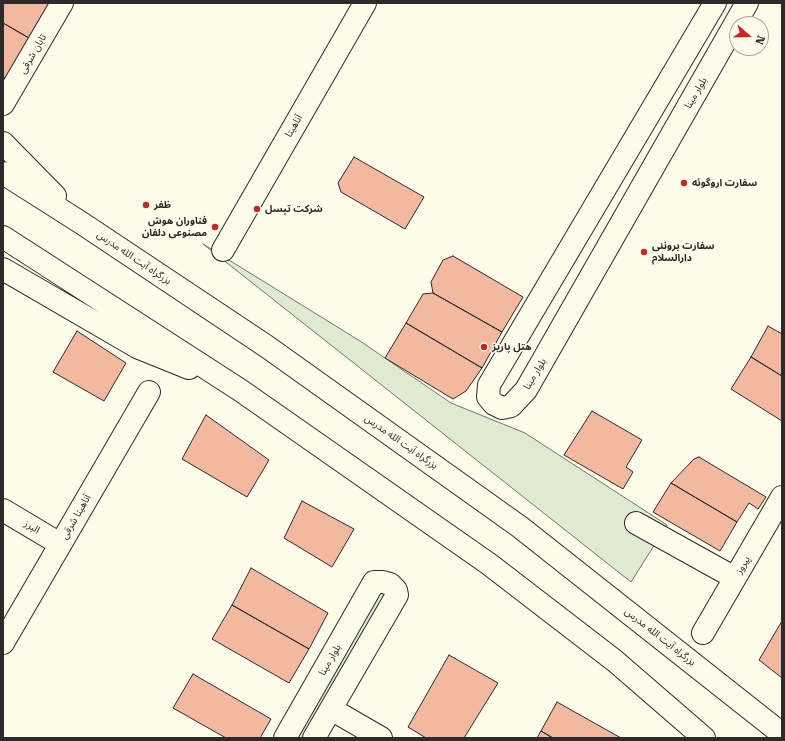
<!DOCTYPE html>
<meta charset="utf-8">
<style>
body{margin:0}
#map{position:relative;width:785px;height:741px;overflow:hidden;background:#fdfbea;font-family:"Roboto Serif",serif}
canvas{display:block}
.frame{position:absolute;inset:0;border:4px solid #2b2b2b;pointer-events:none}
.north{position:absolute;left:729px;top:16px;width:40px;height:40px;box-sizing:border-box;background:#fdfbea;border:1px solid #a9a89e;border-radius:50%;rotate:110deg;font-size:11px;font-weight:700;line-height:16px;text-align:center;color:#2b2b2b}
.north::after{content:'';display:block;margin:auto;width:14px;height:18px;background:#c62828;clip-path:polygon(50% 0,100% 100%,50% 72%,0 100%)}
</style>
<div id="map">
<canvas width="785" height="741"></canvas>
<div class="frame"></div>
<div class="north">N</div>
</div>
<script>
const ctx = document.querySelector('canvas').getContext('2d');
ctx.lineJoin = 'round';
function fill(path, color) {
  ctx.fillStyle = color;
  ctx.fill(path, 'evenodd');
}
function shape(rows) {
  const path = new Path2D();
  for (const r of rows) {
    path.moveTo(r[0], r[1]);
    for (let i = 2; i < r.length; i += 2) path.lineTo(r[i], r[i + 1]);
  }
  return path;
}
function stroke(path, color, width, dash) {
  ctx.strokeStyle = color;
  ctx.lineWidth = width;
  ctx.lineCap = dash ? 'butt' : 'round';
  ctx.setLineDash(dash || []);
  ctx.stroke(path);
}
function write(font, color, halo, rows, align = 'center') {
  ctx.font = font + ' "Roboto Serif","Noto Sans Arabic",serif';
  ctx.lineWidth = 3;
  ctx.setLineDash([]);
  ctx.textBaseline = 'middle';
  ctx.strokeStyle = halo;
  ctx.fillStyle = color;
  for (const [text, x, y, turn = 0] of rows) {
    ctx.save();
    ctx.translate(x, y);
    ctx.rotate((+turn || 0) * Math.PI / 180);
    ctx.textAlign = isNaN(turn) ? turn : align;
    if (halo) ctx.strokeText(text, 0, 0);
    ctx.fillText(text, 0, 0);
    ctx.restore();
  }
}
const green = shape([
 [203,244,360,341,451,403,525,433,667,525,631,582,203,244],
 [380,588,391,593,307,738,294,738,380,588]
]);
fill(green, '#deebd1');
stroke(green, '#74746e', 1);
const building = shape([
 [3,3,50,3,29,38,3,23,3,3],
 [3,23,29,38,6,78,3,77,3,23],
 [354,157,424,197,405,229,341,192,338,183,354,157],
 [453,256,523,297,502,332,433,293,431,282,443,260,453,256],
 [433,293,502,332,482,368,406,323,423,294,433,293],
 [406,323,482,368,466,391,453,399,385,358,406,323],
 [768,326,782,334,782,376,751,357,768,326],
 [77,331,126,363,104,401,53,372,77,331],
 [751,357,782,376,782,421,731,389,751,357],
 [592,411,642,440,626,467,633,472,623,489,564,455,592,411],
 [206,415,269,460,247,497,182,459,206,415],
 [699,457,766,497,758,509,749,503,737,522,671,483,694,459,699,457],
 [671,483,737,522,720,551,653,512,671,483],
 [302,501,354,529,332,567,284,538,302,501],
 [251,568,328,613,309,649,232,605,251,568],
 [232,605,309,649,289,683,212,639,232,605],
 [782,621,782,678,759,660,782,621],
 [449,655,498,683,464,738,426,738,408,727,449,655],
 [193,674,271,719,260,738,226,738,173,708,193,674],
 [557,702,621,738,553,738,541,731,557,702],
 [541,731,553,738,537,738,541,731]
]);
fill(building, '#f2b8a0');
stroke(building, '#2b2b2b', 1);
const minor = shape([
 [715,3,489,385,488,397,494,404,502,408,511,406,526,390,747,3],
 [3,104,62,3],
 [223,250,365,3],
 [3,510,60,544],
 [636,523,735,578],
 [703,633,782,497],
 [3,643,149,392],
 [331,709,381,738],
 [285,738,374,582,383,582,390,584,396,590,397,595,314,738]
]);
const highway = shape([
 [3,143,55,196],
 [3,173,83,224,266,346,520,527,782,734],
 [3,237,240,390,489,564,615,661,704,738],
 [3,269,137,347,189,368]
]);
stroke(minor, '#2b2b2b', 24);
stroke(highway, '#2b2b2b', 24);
stroke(minor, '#fdfbea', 22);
stroke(highway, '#fdfbea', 22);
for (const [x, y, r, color] of [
 [684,183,4,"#c62828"],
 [146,205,4,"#c62828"],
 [257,209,4,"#c62828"],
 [215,227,4,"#c62828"],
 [644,252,4,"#c62828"],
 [484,347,4,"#c62828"]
]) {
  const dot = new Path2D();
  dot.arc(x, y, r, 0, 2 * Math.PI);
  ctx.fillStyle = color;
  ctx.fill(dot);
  stroke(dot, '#fdfbea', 1.5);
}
write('10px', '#2b2b2b', '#fdfbea', [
 ["تابان شرقی",33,54,-60],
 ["بلوار مینا",696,93,-60],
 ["آناهیتا",294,126,-60],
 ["بزرگراه آیت الله مدرس",134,258,34],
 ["بلوار مینا",535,374,-59],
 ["بزرگراه آیت الله مدرس",401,442,35],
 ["آناهیتا شرقی",76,517,-60],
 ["البرز",32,527,31],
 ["پیروز",743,565,-60],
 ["بزرگراه آیت الله مدرس",660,637,38],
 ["بلوار مینا",330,660,-60]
]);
write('bold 10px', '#2b2b2b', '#fdfbea', [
 ["سفارت اروگوئه",692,183],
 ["ظفر",154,205],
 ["شرکت تپسل",265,209],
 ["فناوران هوش",207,221,"right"],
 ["مصنوعی دلفان",207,233,"right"],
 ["سفارت برونئی",652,246],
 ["دارالسلام",652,258],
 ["هتل پاریز",492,347]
], 'left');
</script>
